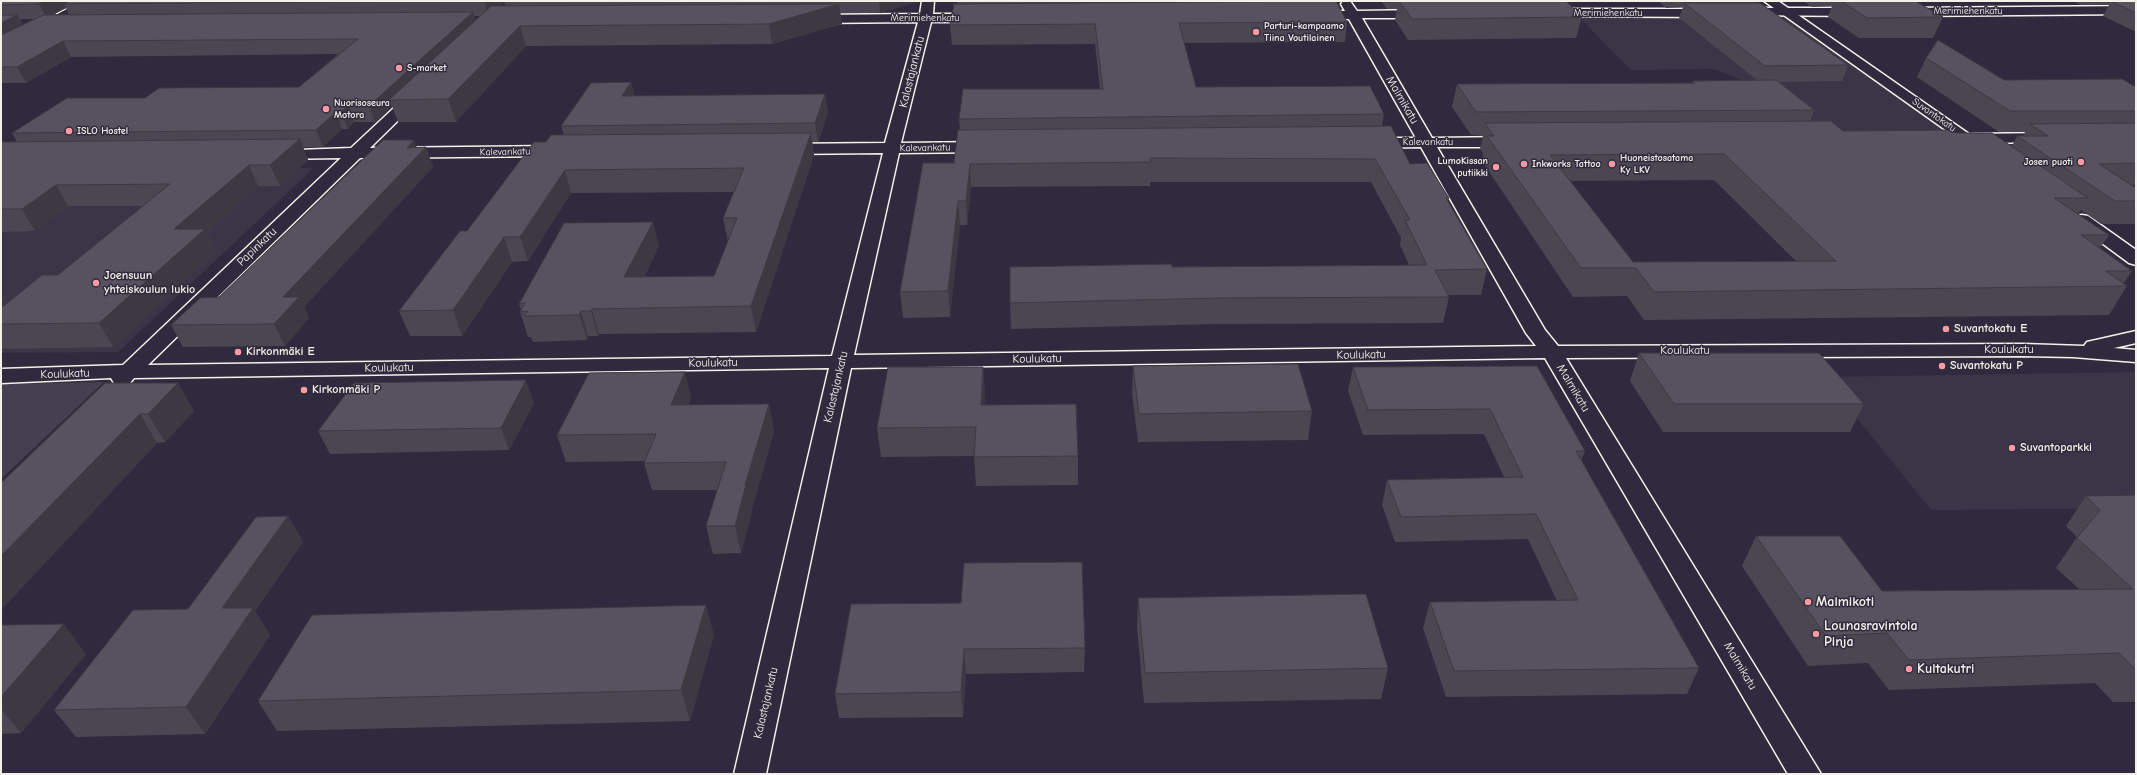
<!DOCTYPE html>
<meta charset="utf-8">
<style>
body{margin:0}
#map{position:relative;width:2137px;height:775px;overflow:hidden;background:#2f2a3d;font-family:"Comic Neue",sans-serif}
canvas{display:block}
.frame{position:absolute;inset:0;border:2px solid #f4f1e8;pointer-events:none}
</style>
<div id="map">
<canvas width="2137" height="775"></canvas>
<div class="frame"></div>
</div>
<script>
const ctx = document.querySelector('canvas').getContext('2d');
ctx.lineJoin = 'round';
function fill(path, color) {
  ctx.fillStyle = color;
  ctx.fill(path, 'evenodd');
}
function shape(rows) {
  const path = new Path2D();
  for (const r of rows) {
    path.moveTo(r[0], r[1]);
    for (let i = 2; i < r.length; i += 2) path.lineTo(r[i], r[i + 1]);
  }
  return path;
}
function stroke(path, color, width, dash) {
  ctx.strokeStyle = color;
  ctx.lineWidth = width;
  ctx.lineCap = dash ? 'butt' : 'round';
  ctx.setLineDash(dash || []);
  ctx.stroke(path);
}
function write(font, color, halo, rows, align = 'center') {
  ctx.font = font + ' "Comic Neue",sans-serif';
  ctx.lineWidth = 3;
  ctx.setLineDash([]);
  ctx.textBaseline = 'middle';
  ctx.strokeStyle = halo;
  ctx.fillStyle = color;
  for (const [text, x, y, turn = 0] of rows) {
    ctx.save();
    ctx.translate(x, y);
    ctx.rotate((+turn || 0) * Math.PI / 180);
    ctx.textAlign = isNaN(turn) ? turn : align;
    if (halo) ctx.strokeText(text, 0, 0);
    ctx.fillText(text, 0, 0);
    ctx.restore();
  }
}
fill(shape([
 [1785,13,1959,138,1824,139,1760,87,1713,69,1631,70,1576,14],
 [314,168,118,352,1,353,1,214,61,172],
 [2136,372,2136,508,1931,510,1824,377]
]), '#3b3647');
fill(shape([
 [104,382,1,479,1,384]
]), '#454050');
const minor = shape([
 [82,1,98,1,1,53,1,44,82,1],
 [922,1,934,1,933,14,982,14,988,18,982,22,931,22,901,143,986,142,992,144,994,147,992,150,986,152,899,153,854,355,1536,346,1526,333,1421,147,1370,148,1364,146,1362,143,1364,140,1370,138,1416,138,1349,19,1314,19,1308,15,1314,11,1345,11,1341,4,1343,1,1350,1,1357,11,1426,10,1432,14,1426,18,1362,18,1432,138,1512,137,1518,139,1520,142,1518,145,1512,147,1437,147,1545,330,1558,346,2023,344,2084,346,2087,342,2136,331,2136,343,2114,348,2136,350,2136,362,2073,357,2023,356,1566,358,1821,774,1788,774,1545,358,851,368,766,774,734,774,829,368,134,378,130,383,122,385,114,383,111,378,1,383,1,369,123,365,341,158,276,159,270,157,268,154,270,151,351,148,412,91,417,90,422,91,424,94,422,97,370,148,558,146,564,148,566,151,564,154,558,156,360,158,148,365,832,356,883,153,782,154,776,152,774,149,776,146,782,144,885,143,918,22,812,23,806,19,812,15,920,14,922,1],
 [2136,6,2136,14,1904,16,1898,12,1904,8,2136,6],
 [1744,8,1860,8,1866,12,1860,16,1739,15,1738,12,1744,8],
 [1548,9,1712,9,1718,13,1712,17,1543,16,1542,13,1543,10,1548,9],
 [2046,133,2052,135,2054,138,2052,141,1972,144,1966,142,1964,139,1966,136,1972,134,2046,133]
]);
const major = shape([
 [1764,1,1778,1,1992,150,1990,153,1984,155,1978,153,1764,1],
 [2082,215,2088,216,2136,250,2136,265,2129,263,2076,224,2073,220,2076,216,2082,215]
]);
stroke(minor, '#f4f1e8', 3);
stroke(major, '#f4f1e8', 3);
fill(minor, '#2f2a3d');
fill(major, '#2f2a3d');
fill(shape([
 [1,1,920,1,880,13,840,13,842,24,772,44,526,46,456,122,398,122,392,106,375,122,354,122,348,129,342,129,323,147,303,147,308,160,280,186,258,186,207,233,217,251,113,347,1,349,1,308,58,275,143,206,68,206,35,231,1,232,1,142,17,142,12,133,145,98,299,87,338,54,71,57,26,83,1,83],
 [504,2,505,6,499,6],
 [66,8,69,14,54,14],
 [474,16,481,16,475,20],
 [20,19,34,19,22,25],
 [957,1,1329,1,1347,22,1345,42,1184,43,1196,87,1384,114,1382,126,1410,164,1449,198,1448,201,1487,269,1481,295,1448,295,1449,297,1443,323,1219,324,1011,329,1010,303,1172,267,1409,265,1400,245,1401,238,1371,182,1150,182,1150,186,971,187,967,225,960,225,950,317,903,318,900,292,954,163,960,130,959,119,1100,89,1095,44,952,45,950,25,957,4],
 [1381,1,1566,1,1582,17,1576,38,1408,40,1395,20,1397,9,1387,9],
 [1658,1,1756,1,1754,3,1848,65,1842,81,1778,82,1814,110,1810,122,1843,131,1956,133,2012,146,2017,136,2023,136,2025,132,1999,132,1917,77,1926,58,2004,80,2136,87,2136,185,2132,185,2136,188,2136,224,2101,224,2081,210,2078,214,2109,235,2100,248,2132,271,2123,284,2127,286,2109,315,1644,320,1627,296,1573,297,1482,161,1483,154,1480,148,1483,135,1471,135,1452,107,1457,84,1692,83,1693,81,1757,80,1679,18,1683,7,1666,8],
 [1714,180,1796,261,1633,262,1570,181],
 [1803,1,1915,1,1943,17,1933,38,1859,38,1828,17,1832,6,1812,7],
 [2073,1,2136,1,2136,32,2103,16,2109,5,2081,5],
 [631,82,634,96,825,94,828,112,818,142,812,142,814,155,756,332,599,334,598,336,588,336,587,340,533,342,531,337,528,337,520,312,521,310,519,304,659,246,644,277,714,276,728,242,723,218,734,192,571,193,528,261,512,262,462,336,410,336,399,311,467,231,546,142,564,135,561,126],
 [426,147,433,167,304,307,309,318,285,346,183,347,171,325,219,297,417,148],
 [1639,353,1864,404,1850,432,1663,432,1630,381],
 [1133,366,1312,411,1308,440,1138,442,1132,394],
 [1537,366,1585,451,1581,461,1699,668,1687,694,1446,697,1423,628,1430,602,1557,601,1528,539,1395,542,1382,505,1387,480,1504,477,1484,434,1363,435,1348,391,1353,367],
 [983,367,985,394,984,405,1078,456,1078,485,976,486,974,456,881,457,877,428],
 [685,372,691,398,688,405,769,404,774,431,752,509,752,512,741,553,713,554,706,526,717,490,652,490,644,463,645,461,566,462,557,435],
 [105,383,194,411,165,442,157,443,1,610,1,483],
 [534,403,509,450,330,454,318,431],
 [2136,495,2136,702,2113,702,2095,683,1889,690,1868,663,1808,666,1742,566,1756,536,1882,591,2079,589,2056,568,2077,537,2066,526,2086,496],
 [288,516,303,542,255,611,270,635,205,734,76,737,54,710,188,609],
 [1138,598,1388,668,1381,699,1144,703,1137,628],
 [851,604,1085,648,1084,672,966,674,963,717,839,718,835,694],
 [1,625,86,654,21,733,1,734],
 [714,635,690,721,277,731,258,701]
]), '#4a4752');
fill(shape([
 [44,1,79,1,64,4,66,8,47,18,39,4],
 [484,1,503,1,504,2,488,16],
 [879,1,920,1,880,13],
 [839,4,842,24,772,44,769,24],
 [473,12,477,27,389,100,392,106,375,122,369,106],
 [17,15,25,30,1,42,1,23],
 [520,26,526,46,456,122,448,99],
 [63,41,71,57,26,83,17,67],
 [631,82,635,100,622,96],
 [825,94,828,112,818,142,815,123],
 [348,106,354,122,348,129,341,112],
 [336,112,342,129,323,147,316,130],
 [811,133,814,155,756,332,751,306],
 [300,139,308,160,280,186,270,165],
 [414,140,420,155,426,147,433,167,304,307,309,318,285,346,274,324,283,297,407,148],
 [970,164,971,187,967,225,966,201],
 [249,165,258,186,207,233,217,251,113,347,99,323,174,229],
 [565,170,571,193,528,261,520,237],
 [56,185,68,206,35,231,22,209],
 [958,201,960,225,950,317,948,291],
 [653,222,659,246,631,302,624,277],
 [504,237,512,262,462,336,453,310],
 [592,309,599,334,598,336,591,311],
 [581,311,588,336,587,340,579,315],
 [983,367,985,394,982,433,981,405],
 [685,372,691,398,678,431,671,405],
 [526,380,534,403,509,450,501,428],
 [178,383,194,411,165,442,148,414],
 [769,404,774,431,752,509,752,512,741,553,735,526,745,485],
 [140,414,157,443,1,610,1,556],
 [288,516,303,542,255,611,270,635,205,734,186,707,222,608],
 [706,605,714,635,690,721,681,690],
 [64,624,86,654,21,733,1,709,1,697],
 [964,649,966,674,963,717,961,692]
]), '#3c3942');
const building = shape([
 [1,1,44,1,39,4,1,5,1,1],
 [69,1,459,1,64,4,69,1],
 [1336,1,1347,22,1179,23,1196,87,1370,86,1384,114,959,119,963,89,1103,89,1095,24,950,25,954,4,1336,1],
 [1399,1,1566,1,1582,17,1412,19,1399,1],
 [1841,1,1915,1,1943,17,1867,18,1841,1],
 [2111,1,2136,1,2136,13,2111,1],
 [1684,3,1760,3,1848,65,1765,66,1684,3],
 [839,4,769,24,520,26,448,99,389,100,491,6,839,4],
 [473,12,369,106,348,106,341,112,336,112,316,130,12,133,67,98,145,98,159,88,299,87,358,39,63,41,17,67,1,67,1,35,44,15,473,12],
 [1,15,17,15,1,23,1,15],
 [1938,40,2004,80,2122,79,2136,87,2136,111,2010,111,1926,58,1938,40],
 [1776,80,1814,110,1476,112,1457,84,1695,83,1693,81,1776,80],
 [631,82,622,96,825,94,815,123,561,126,591,83,631,82],
 [1831,121,1843,131,1952,130,1956,133,1992,133,2088,198,2054,198,2109,235,2081,235,2132,271,2106,271,2127,286,1654,292,1636,268,1581,268,1487,136,1494,136,1485,123,1831,121],
 [1724,154,1836,261,1633,262,1550,155,1724,154],
 [2136,123,2136,163,2099,164,2136,188,2136,201,2115,201,2017,136,2048,136,2030,124,2136,123],
 [1391,126,1410,164,1427,163,1449,198,1446,198,1487,269,1435,270,1449,297,1221,298,1010,303,1010,267,1171,264,1172,267,1427,265,1405,220,1410,220,1375,159,1150,158,1151,162,970,164,966,201,958,201,948,291,900,292,923,163,954,163,958,130,1391,126],
 [811,133,751,306,592,309,591,311,581,311,579,315,524,316,528,311,520,312,525,303,519,304,564,223,653,222,624,277,714,276,737,218,723,218,744,168,565,170,520,237,504,237,453,310,399,311,460,231,467,231,534,142,546,142,551,135,811,133],
 [300,139,270,165,249,165,174,229,205,229,99,323,1,324,1,308,42,275,58,275,170,184,56,185,22,209,1,209,1,142,300,139],
 [383,140,414,140,407,148,426,147,283,297,299,297,274,324,171,325,200,298,219,297,383,140],
 [1639,353,1819,353,1864,404,1674,404,1639,353],
 [1298,364,1312,411,1139,414,1133,366,1298,364],
 [1537,366,1585,451,1576,451,1699,668,1454,671,1430,602,1578,600,1536,514,1401,517,1387,480,1523,477,1490,409,1368,410,1353,367,1537,366],
 [888,367,983,367,981,405,1076,404,1078,456,974,457,976,427,877,428,888,367],
 [685,372,671,405,769,404,745,485,746,485,735,526,706,526,726,462,644,463,656,434,557,435,589,373,685,372],
 [526,380,501,428,318,431,354,383,526,380],
 [105,383,178,383,148,414,140,414,1,556,1,483,105,383],
 [2136,495,2136,670,2119,653,1909,660,1887,633,1826,636,1756,536,1840,536,1882,591,2133,589,2077,538,2100,510,2086,496,2136,495],
 [288,516,222,608,253,608,186,707,54,710,133,610,188,609,256,517,288,516],
 [1082,562,1085,648,964,649,961,692,835,694,851,604,961,603,964,563,1082,562],
 [1366,594,1388,668,1145,673,1138,598,1366,594],
 [706,605,681,690,258,701,312,615,706,605],
 [64,624,1,697,1,625,64,624]
]);
fill(building, '#56525f');
stroke(building, '#3c3942', 1);
for (const [x, y, r, color] of [
 [1256,32,4,"#ff9aa2"],
 [399,68,4,"#ff9aa2"],
 [326,109,4,"#ff9aa2"],
 [69,131,4,"#ff9aa2"],
 [2081,162,4,"#ff9aa2"],
 [1524,164,4,"#ff9aa2"],
 [1612,164,4,"#ff9aa2"],
 [1496,167,4,"#ff9aa2"],
 [96,283,4,"#ff9aa2"],
 [1946,329,4,"#ff9aa2"],
 [238,352,4,"#ff9aa2"],
 [1942,366,4,"#ff9aa2"],
 [304,390,4,"#ff9aa2"],
 [2012,448,4,"#ff9aa2"],
 [1808,602,4,"#ff9aa2"],
 [1816,634,4,"#ff9aa2"],
 [1909,669,4,"#ff9aa2"]
]) {
  const dot = new Path2D();
  dot.arc(x, y, r, 0, 2 * Math.PI);
  ctx.fillStyle = color;
  ctx.fill(dot);
  stroke(dot, '#2f2a3d', 1.5);
}
write('10px', '#f4f1e8', '#2f2a3d', [
 ["Merimiehenkatu",1968,11],
 ["Merimiehenkatu",1608,13],
 ["Merimiehenkatu",925,18],
 ["Suvantokatu",1934,115,35],
 ["Kalevankatu",1428,142],
 ["Kalevankatu",925,148,-1],
 ["Kalevankatu",505,152,-1]
]);
write('bold 10px', '#f4f1e8', '#2f2a3d', [
 ["Parturi-kampaamo",1264,26],
 ["Tiina Voutilainen",1264,38],
 ["S-market",407,68],
 ["Nuorisoseura",334,103],
 ["Motora",334,115],
 ["ISLO Hostel",77,131],
 ["Huoneistosatama",1620,158],
 ["Ky LKV",1620,170],
 ["LumoKissan",1488,161,"right"],
 ["putiikki",1488,173,"right"],
 ["Josen puoti",2073,162,"right"],
 ["Inkworks Tattoo",1532,164]
], 'left');
write('12px', '#f4f1e8', '#2f2a3d', [
 ["Kalastajankatu",912,72,-76],
 ["Malmikatu",1402,100,60],
 ["Papinkatu",257,247,-44],
 ["Koulukatu",2009,350],
 ["Koulukatu",1685,351],
 ["Koulukatu",1361,355,-1],
 ["Koulukatu",1037,359,-1],
 ["Koulukatu",713,363,-1],
 ["Koulukatu",389,368,-1],
 ["Koulukatu",65,374,-2],
 ["Kalastajankatu",836,387,-77],
 ["Malmikatu",1573,388,59],
 ["Malmikatu",1740,666,59],
 ["Kalastajankatu",766,703,-77]
]);
write('bold 12px', '#f4f1e8', '#2f2a3d', [
 ["Joensuun",104,276],
 ["yhteiskoulun lukio",104,290],
 ["Suvantokatu E",1954,329],
 ["Kirkonmäki E",246,352],
 ["Suvantokatu P",1950,366],
 ["Kirkonmäki P",312,390],
 ["Suvantoparkki",2020,448]
], 'left');
write('bold 14px', '#f4f1e8', '#2f2a3d', [
 ["Malmikoti",1816,602],
 ["Lounasravintola",1824,626],
 ["Pinja",1824,642],
 ["Kultakutri",1917,669]
], 'left');
</script>
